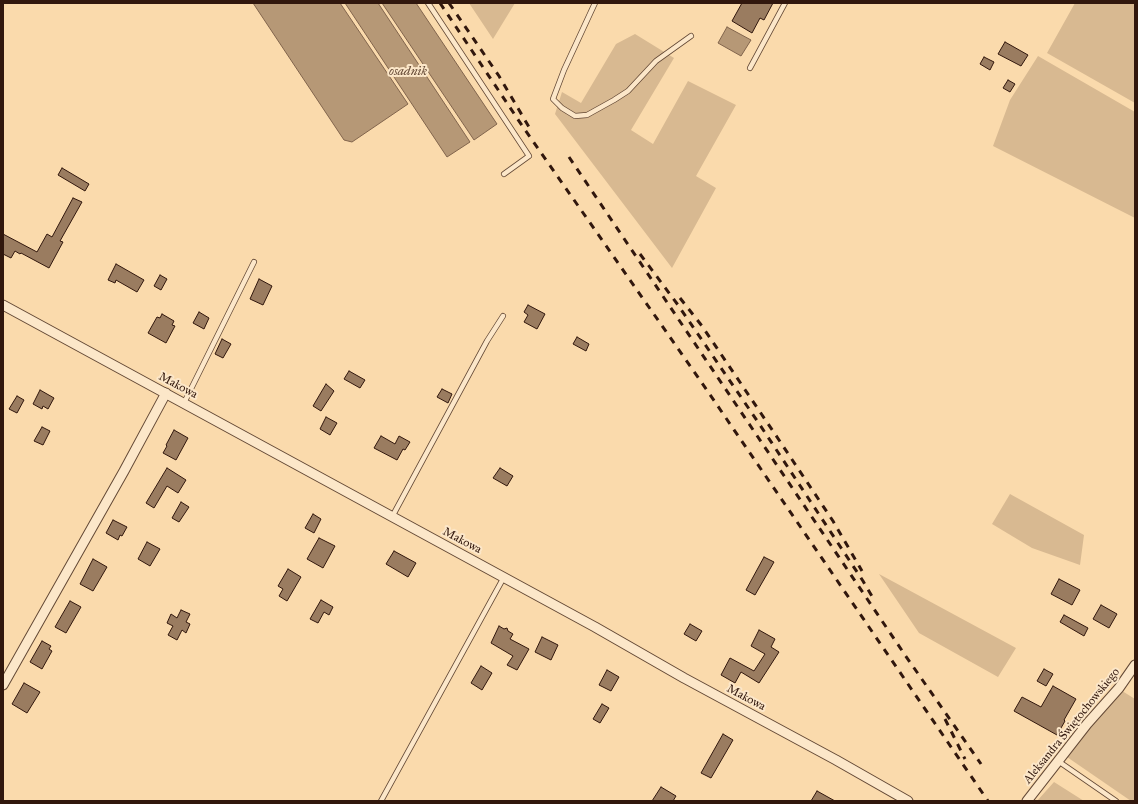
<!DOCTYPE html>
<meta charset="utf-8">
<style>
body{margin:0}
#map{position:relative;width:1138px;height:804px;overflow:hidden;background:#fadaac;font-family:"IM FELL Great Primer",serif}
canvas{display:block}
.frame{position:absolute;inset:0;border:4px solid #31170d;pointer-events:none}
</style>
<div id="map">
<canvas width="1138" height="804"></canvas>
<div class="frame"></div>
</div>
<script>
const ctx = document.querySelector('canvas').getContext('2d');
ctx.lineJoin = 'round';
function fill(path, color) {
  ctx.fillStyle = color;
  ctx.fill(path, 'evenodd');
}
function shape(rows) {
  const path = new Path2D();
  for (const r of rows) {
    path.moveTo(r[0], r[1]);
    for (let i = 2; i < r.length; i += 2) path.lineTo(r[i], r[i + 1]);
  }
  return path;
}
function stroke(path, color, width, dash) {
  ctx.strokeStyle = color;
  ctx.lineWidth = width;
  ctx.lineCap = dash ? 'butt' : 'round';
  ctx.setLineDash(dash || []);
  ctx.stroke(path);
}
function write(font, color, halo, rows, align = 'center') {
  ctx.font = font + ' "IM FELL Great Primer",serif';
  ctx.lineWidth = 4;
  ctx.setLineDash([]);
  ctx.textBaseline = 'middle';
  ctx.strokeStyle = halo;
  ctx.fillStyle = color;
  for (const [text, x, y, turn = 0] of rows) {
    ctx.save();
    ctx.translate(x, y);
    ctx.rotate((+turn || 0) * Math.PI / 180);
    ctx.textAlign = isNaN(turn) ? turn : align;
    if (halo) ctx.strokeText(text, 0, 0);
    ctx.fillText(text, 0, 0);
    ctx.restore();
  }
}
fill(shape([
 [469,3,515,3,493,39],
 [1075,3,1135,3,1135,103,1047,53],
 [635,34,674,58,631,130,653,144,688,81,736,105,696,176,716,188,672,268,555,114,562,92,581,103,616,44],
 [1038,56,1135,112,1135,218,993,146,1010,100],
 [1010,494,1084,535,1080,565,1032,548,992,524],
 [879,574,1016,648,998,677,919,633],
 [1119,689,1135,699,1135,801,1131,801,1067,757],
 [1054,782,1084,801,1037,801]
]), '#d8b991');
const water = shape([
 [253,3,340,3,408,104,352,142,344,140,253,3],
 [345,3,378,3,470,142,447,157,345,3],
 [382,3,416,3,497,124,474,140,382,3],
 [727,27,751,40,741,56,718,43,727,27]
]);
fill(water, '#b69876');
stroke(water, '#81644c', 1);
const building = shape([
 [742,3,773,3,764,20,760,18,752,33,732,21,742,3],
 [1005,42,1028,55,1021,66,998,54,1005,42],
 [984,57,994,62,990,70,980,64,984,57],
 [1008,80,1015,84,1010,92,1003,88,1008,80],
 [62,168,89,184,85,191,58,175,62,168],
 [73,198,82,202,60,241,63,242,49,268,21,253,20,254,15,251,11,258,3,254,3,234,37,252,47,234,52,237,73,198],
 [116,264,144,280,137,292,116,280,115,283,108,280,116,264],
 [160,275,167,279,161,290,154,286,160,275],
 [259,279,272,286,263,305,250,299,259,279],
 [528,305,545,314,537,329,524,322,528,315,524,312,528,305],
 [199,312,209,318,204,329,193,323,199,312],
 [162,314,174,321,172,325,175,326,166,343,148,333,157,317,160,318,162,314],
 [577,337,589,344,586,351,573,344,577,337],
 [222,339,231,344,223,358,215,354,222,339],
 [349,371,365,380,360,388,344,379,349,371],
 [326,384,334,391,321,411,313,406,326,384],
 [442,389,452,394,448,403,437,397,442,389],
 [40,390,54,398,48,409,43,406,42,409,33,404,40,390],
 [17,396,24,400,17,413,9,409,17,396],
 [326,417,337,423,330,435,320,429,326,417],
 [42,427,50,431,43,445,34,441,42,427],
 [174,430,188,438,176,460,163,453,167,446,166,445,174,430],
 [381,436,395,444,399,436,410,442,405,450,403,449,397,460,374,448,381,436],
 [167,468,186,480,178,493,167,486,154,508,146,503,167,468],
 [500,468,513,476,507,486,493,478,500,468],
 [181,502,189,507,179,522,172,518,181,502],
 [313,514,321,519,314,533,305,528,313,514],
 [113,520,127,527,122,536,120,535,118,540,106,533,113,520],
 [319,538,335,546,323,568,307,559,319,538],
 [147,542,160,549,150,566,138,559,147,542],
 [394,551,416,563,408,577,386,564,394,551],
 [764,557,774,562,755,595,746,590,764,557],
 [93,559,107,567,93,591,80,584,93,559],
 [288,569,301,577,287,601,279,596,283,589,278,586,288,569],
 [1059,579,1080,590,1072,605,1051,594,1059,579],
 [321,600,333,607,329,615,324,612,318,623,310,619,321,600],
 [70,601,81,607,66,633,55,627,70,601],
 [1101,605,1117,614,1109,628,1093,619,1101,605],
 [181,610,190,614,186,622,190,624,186,633,182,630,177,640,168,635,173,626,167,623,171,614,177,618,181,610],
 [1064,615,1088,628,1084,636,1060,622,1064,615],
 [690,624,702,631,696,641,684,634,690,624],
 [499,626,504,629,507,628,508,631,513,634,510,639,529,649,517,670,507,665,513,656,491,643,499,626],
 [759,630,775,639,771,647,779,652,759,683,741,672,735,683,721,675,730,658,754,671,765,654,751,646,759,630],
 [542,637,558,645,551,660,535,652,542,637],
 [42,641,51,646,49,649,52,651,42,669,30,662,42,641],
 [481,666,492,673,482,690,471,683,481,666],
 [1044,669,1053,674,1046,686,1037,681,1044,669],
 [607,670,619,677,611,691,599,685,607,670],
 [24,683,40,692,27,713,12,704,24,683],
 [1053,686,1076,699,1064,720,1065,721,1057,735,1014,711,1022,697,1041,707,1053,686],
 [602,704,609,708,600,723,593,719,602,704],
 [723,734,733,740,711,778,701,773,723,734],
 [661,787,676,796,673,801,652,801,661,787],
 [817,791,835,801,811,801,817,791]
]);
fill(building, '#9a7c60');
stroke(building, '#31170d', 1);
const service = shape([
 [428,3,529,156,504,174],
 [595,3,564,70,553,99,562,108,575,116,587,115,614,100,628,91,656,61,691,36],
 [750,68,785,3],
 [184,403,254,262],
 [392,517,487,341,503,316],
 [1058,761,1116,801],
 [381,801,504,577]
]);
const minor = shape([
 [3,305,595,627,684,678,836,760,908,801],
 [3,685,124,471,166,393],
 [1027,801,1087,724,1119,688,1135,665]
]);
stroke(service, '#634835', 6);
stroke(minor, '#634835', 11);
stroke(service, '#fce7c9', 4.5);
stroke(minor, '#fce7c9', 9);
stroke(shape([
 [440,3,523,127,702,383,988,801],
 [449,3,499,76,529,127],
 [569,157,905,655,981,764],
 [640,254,678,305,758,422,863,581,873,598],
 [680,298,702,326,779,440,833,521,862,571],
 [945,719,965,759]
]), '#31170d', 3, [7, 7]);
write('12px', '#31170d', '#fce7c9', [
 ["Makowa",178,386,28],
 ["Makowa",462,541,28],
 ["Makowa",746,698,28],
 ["Aleksandra Świętochowskiego",1072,726,-51]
]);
write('italic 13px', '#664b37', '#fce7c9', [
 ["osadnik",408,72]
]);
</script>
